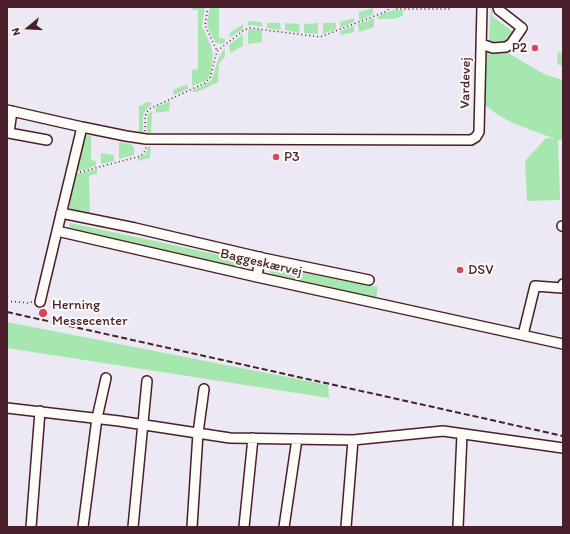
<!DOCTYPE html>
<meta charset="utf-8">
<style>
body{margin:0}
#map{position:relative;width:570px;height:534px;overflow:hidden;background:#ece9f4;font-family:Itim,sans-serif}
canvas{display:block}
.frame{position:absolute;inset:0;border:8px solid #4a1f2b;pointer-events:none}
.north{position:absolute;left:8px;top:8px;width:40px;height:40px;-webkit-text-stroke:3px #fdfcf7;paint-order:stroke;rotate:252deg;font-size:11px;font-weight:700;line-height:16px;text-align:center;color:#4a1f2b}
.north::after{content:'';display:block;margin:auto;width:14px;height:18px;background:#4a1f2b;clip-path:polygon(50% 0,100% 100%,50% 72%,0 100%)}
</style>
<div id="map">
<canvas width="570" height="534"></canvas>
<div class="frame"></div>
<div class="north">N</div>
</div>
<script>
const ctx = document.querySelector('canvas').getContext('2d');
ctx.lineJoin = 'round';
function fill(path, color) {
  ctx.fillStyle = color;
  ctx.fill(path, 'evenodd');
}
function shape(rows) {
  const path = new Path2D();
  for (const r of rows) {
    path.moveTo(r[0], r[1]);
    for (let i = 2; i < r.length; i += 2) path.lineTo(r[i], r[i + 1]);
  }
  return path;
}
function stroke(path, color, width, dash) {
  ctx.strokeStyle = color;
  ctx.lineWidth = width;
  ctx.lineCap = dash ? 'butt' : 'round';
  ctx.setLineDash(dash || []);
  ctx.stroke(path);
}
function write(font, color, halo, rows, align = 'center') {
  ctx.font = font + ' Itim,sans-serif';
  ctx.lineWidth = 4;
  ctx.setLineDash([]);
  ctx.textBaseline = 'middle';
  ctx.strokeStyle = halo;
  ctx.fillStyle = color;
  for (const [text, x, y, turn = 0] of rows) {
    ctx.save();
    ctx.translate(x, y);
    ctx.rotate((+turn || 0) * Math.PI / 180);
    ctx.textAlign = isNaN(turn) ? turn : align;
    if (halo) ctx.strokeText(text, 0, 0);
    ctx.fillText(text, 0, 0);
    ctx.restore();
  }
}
fill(shape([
 [192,7,205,7,202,26,211,46,213,55,211,71,208,79,205,81,192,86,192,70,198,69,198,10,192,10],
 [210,7,219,7,219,38,225,39,225,42,222,44,216,43,208,28,207,22],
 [491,7,494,7,492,16,513,32,505,43,493,44,489,40],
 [373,8,373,14,359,21,359,12],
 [393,10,403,10,403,16,393,19,378,19,378,16],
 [354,18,354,22,340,28,340,22],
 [374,18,374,27,359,32,358,24],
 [248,21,262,22,262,27,252,25,248,26],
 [267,23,280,23,281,30,267,28],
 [285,23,299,24,300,33,285,30],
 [318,23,318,34,304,33,304,24],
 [323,23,336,23,336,29,323,34],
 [243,24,243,29,229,38,230,33],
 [354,26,354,32,341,35,340,31],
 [250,29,262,30,262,42,248,44,248,30],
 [243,34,243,46,230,53,229,45],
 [225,48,225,57,219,63,218,82,197,92,192,92,192,91,211,81,219,57],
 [488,51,508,53,544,74,563,80,563,140,558,140,560,200,527,201,525,161,546,138,555,139,515,124,498,115,484,104,486,52],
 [558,52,562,53,563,66,557,64],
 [188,84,188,89,174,95,173,90],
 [170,101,169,111,155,113,156,107],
 [151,102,151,105,146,109,143,115,143,135,139,134,139,106,143,105,144,103],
 [152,111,151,134,149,136,147,135,147,118,148,114],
 [84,135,91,136,91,160,96,161,96,166,79,171,76,170],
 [119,142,131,144,134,147,134,155,119,159],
 [148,146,151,147,150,158,138,161,138,158,146,154],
 [101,153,114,155,114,161,101,164],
 [97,169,97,174,91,175,89,177,90,213,71,209,68,205,75,174],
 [70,223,248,261,250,262,251,266,246,269,75,231,70,228,69,224],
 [270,267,273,267,378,287,376,298,271,274,269,270],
 [7,322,328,385,329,398,7,348]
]), '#a6e7af');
const minor = shape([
 [481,44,493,48,506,47,511,44,522,28,499,10,498,7],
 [7,110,82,127,57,231,257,277,563,344],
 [12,111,9,133,47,140],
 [82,127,126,136,146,139,471,140,476,137,479,132,482,7],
 [61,213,135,228,263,258,369,280],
 [562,226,563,226],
 [257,277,260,257],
 [40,302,57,231],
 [523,335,535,286,562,288,563,284],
 [7,408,119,421,230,438,353,440,443,431,563,448],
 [31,527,40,411],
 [83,527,97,418,106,378],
 [133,527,147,381],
 [192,527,198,433,204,389],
 [244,527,253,438],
 [284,527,297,439],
 [346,527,353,440],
 [458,527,462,434]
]);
stroke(minor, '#4a1f2b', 12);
stroke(shape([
 [208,7,205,25,217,51],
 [393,7,396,9,450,9],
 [145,131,145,119,146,113,149,109,205,83,210,78,217,51,244,30,250,28,320,37,385,12,392,7],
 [80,172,141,156,145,151,146,147],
 [7,301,28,303,32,302],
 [38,314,39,309]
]), '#4a1f2b', 1.5, [1, 3]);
stroke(minor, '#fdfcf7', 9);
stroke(shape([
 [7,312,563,436]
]), '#4a1f2b', 2, [6, 3]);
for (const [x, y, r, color] of [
 [535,48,4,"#d1495b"],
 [276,157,4,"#d1495b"],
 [460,270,4,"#d1495b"],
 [43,313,5,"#d1495b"]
]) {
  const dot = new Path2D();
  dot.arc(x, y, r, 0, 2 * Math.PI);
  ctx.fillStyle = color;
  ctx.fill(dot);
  stroke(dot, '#fdfcf7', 1.5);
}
write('14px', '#4a1f2b', '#fdfcf7', [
 ["P2",527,48,"right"],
 ["P3",284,157],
 ["DSV",468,270],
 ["Herning",52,305],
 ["Messecenter",52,321]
], 'left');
write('14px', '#4a1f2b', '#fdfcf7', [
 ["Vardevej",466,83,-89],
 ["Baggeskærvej",261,263,13]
]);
</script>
